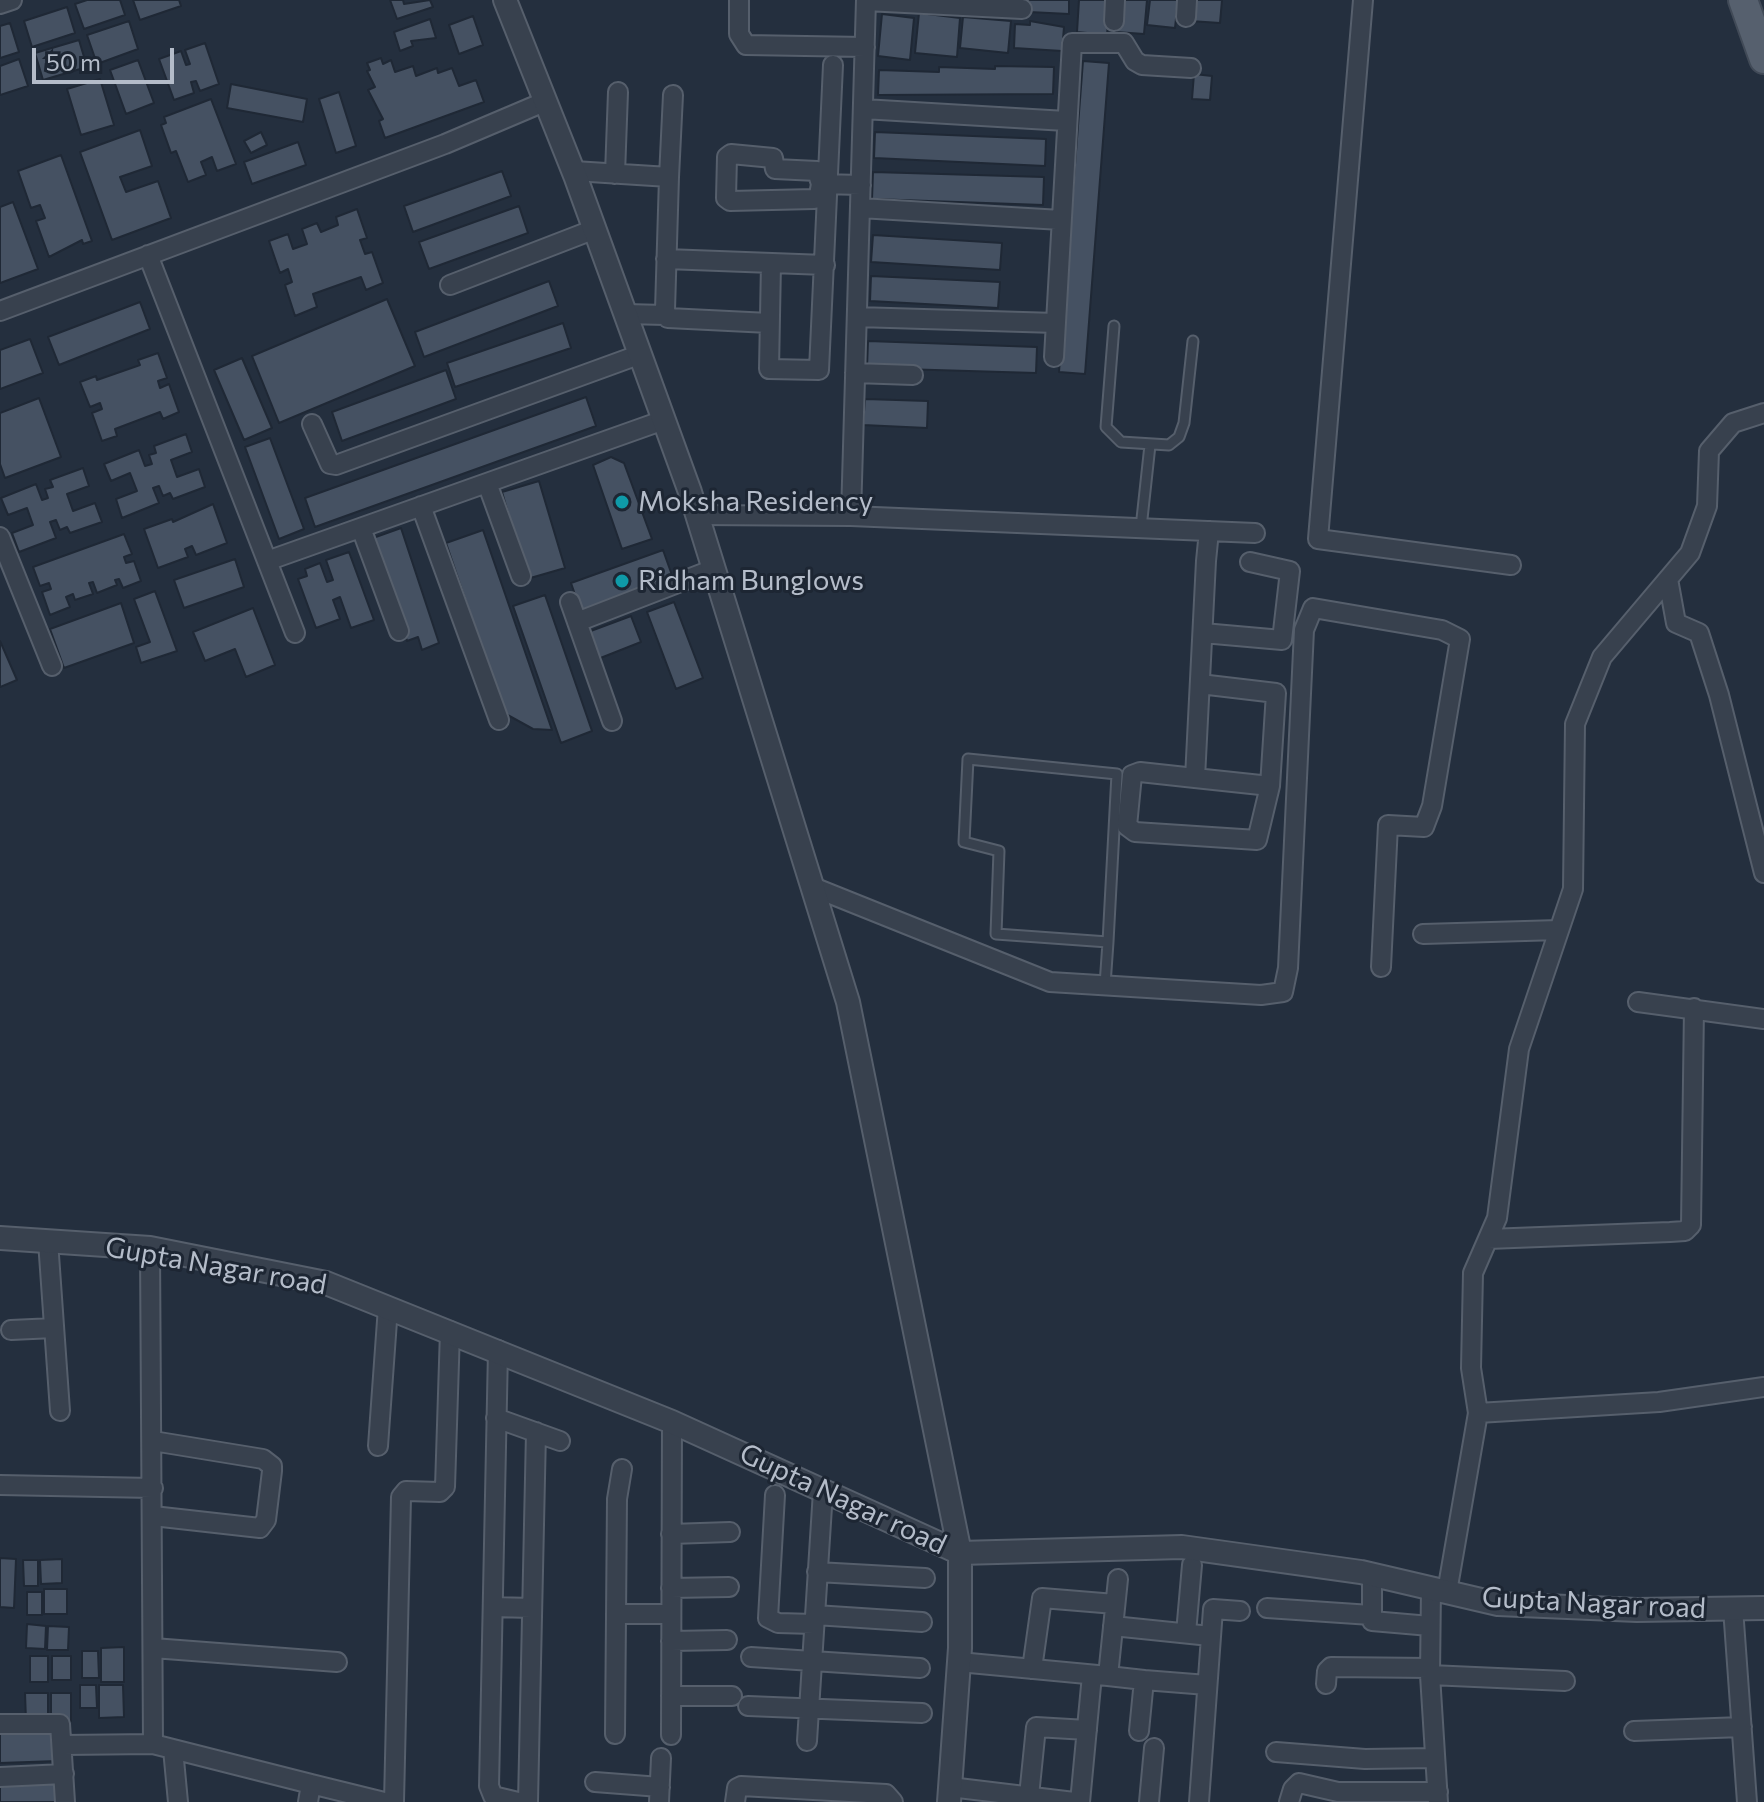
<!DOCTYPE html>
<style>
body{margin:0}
#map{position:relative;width:1764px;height:1802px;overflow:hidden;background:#242f3e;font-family:Commissioner,sans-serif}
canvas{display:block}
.scale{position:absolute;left:32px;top:48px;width:142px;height:36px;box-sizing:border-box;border:4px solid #b4bcc9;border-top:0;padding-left:10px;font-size:24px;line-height:28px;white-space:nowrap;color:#b4bcc9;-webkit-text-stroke:6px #1d2633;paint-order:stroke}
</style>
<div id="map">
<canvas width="1764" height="1802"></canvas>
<div class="scale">50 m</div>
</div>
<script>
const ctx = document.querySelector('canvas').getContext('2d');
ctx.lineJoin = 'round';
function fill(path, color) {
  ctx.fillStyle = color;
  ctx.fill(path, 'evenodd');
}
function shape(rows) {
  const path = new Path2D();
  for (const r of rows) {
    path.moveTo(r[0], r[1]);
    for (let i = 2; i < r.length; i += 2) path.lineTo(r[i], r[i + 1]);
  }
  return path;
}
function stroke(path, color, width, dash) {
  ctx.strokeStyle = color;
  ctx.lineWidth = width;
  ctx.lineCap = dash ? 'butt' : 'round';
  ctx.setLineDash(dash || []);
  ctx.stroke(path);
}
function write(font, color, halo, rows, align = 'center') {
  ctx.font = font + ' Commissioner,sans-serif';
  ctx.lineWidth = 6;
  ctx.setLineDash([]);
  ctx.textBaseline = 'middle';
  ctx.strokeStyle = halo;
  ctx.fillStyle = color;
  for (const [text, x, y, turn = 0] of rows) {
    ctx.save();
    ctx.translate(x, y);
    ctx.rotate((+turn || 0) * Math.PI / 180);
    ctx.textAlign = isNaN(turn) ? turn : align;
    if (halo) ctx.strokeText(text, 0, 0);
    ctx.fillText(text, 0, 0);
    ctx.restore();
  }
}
const building = shape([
 [87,0,120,0,125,15,84,29,75,4,87,0],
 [133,0,179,0,181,6,140,20,133,0],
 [390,0,403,0,404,4,430,0,433,7,397,19,390,0],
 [1029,0,1069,0,1069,14,1029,12,1029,0],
 [1079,0,1110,0,1107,35,1077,32,1079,0],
 [1118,0,1147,0,1144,34,1116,32,1118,0],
 [1150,0,1178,0,1175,28,1147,25,1150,0],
 [1191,0,1222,0,1220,23,1190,21,1191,0],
 [67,7,75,33,32,47,24,21,67,7],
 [919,13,960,18,957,57,915,53,919,13],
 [882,14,914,18,910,60,878,56,882,14],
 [473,16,483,45,459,54,449,25,473,16],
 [963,17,1011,21,1008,53,960,48,963,17],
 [430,19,436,38,411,41,413,46,400,51,394,32,430,19],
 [129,21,138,49,97,64,87,35,129,21],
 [1030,21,1064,27,1062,51,1014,48,1015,24,1030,25,1030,21],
 [10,23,19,52,0,58,0,26,10,23],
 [79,40,87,67,43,80,35,53,79,40],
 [205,43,219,84,200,91,196,81,191,82,194,93,174,100,159,59,181,51,186,65,190,64,185,50,205,43],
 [381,58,383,64,391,60,395,72,413,66,416,76,437,68,438,73,452,68,459,86,476,80,484,102,385,138,379,121,383,119,368,90,375,87,367,71,370,70,367,63,381,58],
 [19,59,28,86,0,95,0,66,19,59],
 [138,60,154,103,126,114,110,70,138,60],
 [1083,61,1109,63,1085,374,1059,372,1083,61],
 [995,66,1054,67,1053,94,878,95,879,70,939,72,939,67,995,69,995,66],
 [1194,74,1212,76,1210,100,1192,99,1194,74],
 [100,79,114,125,81,135,67,89,100,79],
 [231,84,307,99,303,122,227,108,231,84],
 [339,92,356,146,336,153,319,99,339,92],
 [211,99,236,164,217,171,212,157,201,162,206,175,188,182,176,151,171,153,161,125,166,123,164,117,211,99],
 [140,130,152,166,120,177,126,192,158,181,171,218,112,240,80,152,140,130],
 [261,132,267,145,251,153,244,141,261,132],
 [875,132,1046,139,1045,166,874,158,875,132],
 [298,142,306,165,252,184,244,162,298,142],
 [61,155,92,241,83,244,82,240,49,257,36,221,45,218,40,205,31,208,18,171,61,155],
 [502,171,511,196,413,232,404,206,502,171],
 [873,172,1044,177,1043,205,872,199,873,172],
 [13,202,38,269,0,283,0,207,13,202],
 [519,206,528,233,429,269,419,242,519,206],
 [357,209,367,238,360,240,365,254,372,252,383,283,366,290,361,277,313,294,317,307,295,316,285,285,292,282,288,269,280,273,269,241,288,234,293,249,307,244,302,229,317,223,321,232,338,225,336,217,357,209],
 [873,235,1002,243,1000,270,871,262,873,235],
 [871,276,1000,282,998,308,870,301,871,276],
 [549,281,558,306,424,357,415,332,549,281],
 [387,299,415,366,279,423,252,356,387,299],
 [140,302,150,329,59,365,48,337,140,302],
 [563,323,571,348,455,387,447,363,563,323],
 [30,339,43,373,0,389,0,350,30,339],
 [868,341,1037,347,1036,373,867,368,868,341],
 [158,353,167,378,158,381,160,388,169,384,179,412,163,419,160,412,115,429,117,436,102,441,92,413,102,409,100,403,90,407,80,382,96,376,97,380,140,365,138,360,158,353],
 [242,358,272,428,244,440,214,370,242,358],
 [446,370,456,399,342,441,332,412,446,370],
 [586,397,596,426,315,527,305,498,586,397],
 [39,398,61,457,5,478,0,464,0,413,39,398],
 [865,399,928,401,927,428,863,425,865,399],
 [186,434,192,452,171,460,177,477,199,469,205,487,173,499,170,493,163,496,159,486,153,488,159,503,122,518,116,499,137,491,130,473,111,481,104,464,139,450,145,466,152,464,149,455,156,453,154,446,186,434],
 [270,438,304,529,279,539,245,447,270,438],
 [611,457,624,463,652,539,622,549,593,465,611,457],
 [83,468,89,486,67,494,73,511,95,503,102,522,70,533,67,527,60,530,56,520,50,522,56,538,19,552,12,533,33,525,27,508,8,515,1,498,36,484,42,500,48,498,45,489,53,487,50,480,83,468],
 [539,481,565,568,527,579,502,492,539,481],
 [213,504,227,543,196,555,192,546,185,549,188,557,158,568,144,529,172,519,173,522,213,504],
 [401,528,439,643,422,650,418,637,407,641,373,538,401,528],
 [483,530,552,730,533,729,504,713,446,543,483,530],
 [124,534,132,554,124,557,126,563,134,561,141,581,123,588,119,579,115,580,117,585,97,593,93,582,89,583,93,594,75,600,73,594,66,597,70,607,50,615,42,592,51,589,49,583,40,586,33,567,124,534],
 [663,550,673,578,581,612,571,583,663,550],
 [349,552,374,620,351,628,340,597,333,600,340,619,316,628,298,579,307,576,305,569,320,563,327,582,333,580,326,560,349,552],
 [235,559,244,587,184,608,174,580,235,559],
 [155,591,177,651,141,663,136,647,150,642,134,599,155,591],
 [545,595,592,731,561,743,513,606,545,595],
 [674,602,703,678,676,689,647,612,674,602],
 [121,603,134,643,64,668,50,629,121,603],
 [253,608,275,665,246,677,235,649,205,661,193,632,253,608],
 [631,616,641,642,598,659,588,632,631,616],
 [0,641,17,680,0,687,0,641],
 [0,1558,16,1559,14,1608,0,1607,0,1558],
 [62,1559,62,1583,41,1584,40,1560,62,1559],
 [23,1560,38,1560,38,1586,24,1586,23,1560],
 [44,1589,67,1589,67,1614,44,1614,44,1589],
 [27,1592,42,1592,42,1615,27,1615,27,1592],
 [27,1624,46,1626,45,1649,26,1648,27,1624],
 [48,1626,69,1627,68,1650,47,1650,48,1626],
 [124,1647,124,1682,101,1682,101,1648,124,1647],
 [82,1651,98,1651,99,1678,82,1678,82,1651],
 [30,1656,48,1656,48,1682,30,1682,30,1656],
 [52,1656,71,1656,71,1680,52,1680,52,1656],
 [80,1685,96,1685,97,1708,80,1708,80,1685],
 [99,1685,123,1685,124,1717,99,1718,99,1685],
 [25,1693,48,1693,48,1721,26,1721,25,1693],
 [51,1693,71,1693,71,1721,51,1721,51,1693],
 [57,1725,58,1761,0,1763,0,1726,57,1725],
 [60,1778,61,1802,0,1802,0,1780,60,1778]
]);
fill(building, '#455162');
stroke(building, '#1f2835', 2);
const service = shape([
 [1114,326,1106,427,1121,442,1169,445,1179,437,1184,423,1193,341],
 [1141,528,1150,445],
 [1105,985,1108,942,1117,774,968,759,964,842,999,851,996,934,1108,942]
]);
const minor = shape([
 [739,0,739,34,746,45,865,47],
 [1363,0,1318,539,1511,565],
 [866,1,1022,9],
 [0,4,12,0],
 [1186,17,1187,0],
 [1114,21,1115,0],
 [863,109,1066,121],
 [574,171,669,177,665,310,668,318,769,323],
 [615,174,618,92],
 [669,177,673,95],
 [821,184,817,171,775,169,773,158,731,154,727,157,726,198,730,201,814,199,819,195,821,184,861,185],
 [860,208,1061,220],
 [148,255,295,633],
 [666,259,825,265],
 [771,263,769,369,819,370,833,65],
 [450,285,595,229],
 [0,311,445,144,544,102],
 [626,314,665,315],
 [857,317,1056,323],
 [1054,357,1072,43,1124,43,1135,61,1142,65,1191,68],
 [855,373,913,375],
 [312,424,330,464,336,465,641,354],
 [487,483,521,576],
 [421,506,499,720],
 [697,515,851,516,866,0],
 [851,516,1255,533],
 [361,528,399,631],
 [0,537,52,666],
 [267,561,664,420],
 [1668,579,1676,623,1699,633,1719,695,1764,873],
 [570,602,612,721],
 [577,622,714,569],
 [1203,633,1282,640,1290,571,1250,562],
 [1200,684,1276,693,1270,786,1257,840,1135,832,1127,826,1132,775,1140,772,1195,778,1206,561,1209,531],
 [1195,778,1270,786],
 [813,887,1050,982,1261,995,1283,992,1288,968,1304,630,1313,608,1442,630,1460,639,1432,806,1424,827,1388,825,1381,967],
 [1423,934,1559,930],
 [1638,1002,1764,1019],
 [1488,1239,1670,1232,1685,1231,1691,1225,1694,1008],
 [48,1241,60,1411],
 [11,1330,54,1328],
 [498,1350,489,1786,493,1796,518,1802],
 [1478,1413,1471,1368,1473,1273,1497,1218,1519,1049,1573,889,1575,724,1602,657,1690,553,1707,506,1709,451,1733,423,1764,413],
 [496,1418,560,1441],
 [153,1441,263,1459,272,1466,272,1471,266,1520,260,1528,153,1516],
 [378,1446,388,1307],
 [0,1485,153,1488],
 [775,1495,768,1618,778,1623,814,1624],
 [671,1534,730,1532],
 [817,1572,925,1578],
 [1372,1574,1372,1621,1430,1626],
 [671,1588,729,1587],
 [1431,1588,1430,1675,1438,1802],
 [1447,1592,1478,1413,1659,1402,1764,1387],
 [493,1607,532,1608],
 [1267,1608,1371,1615],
 [1733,1608,1747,1802],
 [616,1614,671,1614],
 [815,1615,922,1622],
 [1113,1626,1210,1636],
 [1186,1633,1192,1565],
 [671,1641,727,1640],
 [153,1648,337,1662],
 [751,1657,920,1668],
 [959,1662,1108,1676,1118,1579],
 [1032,1669,1042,1598,1115,1604],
 [1430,1675,1565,1681],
 [1108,1676,1144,1680,1139,1731],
 [1144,1680,1207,1685],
 [1326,1684,1327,1671,1331,1667,1430,1668],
 [671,1696,732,1696],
 [748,1706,922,1713],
 [0,1724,60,1724,65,1802],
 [1634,1731,1742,1727],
 [615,1734,617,1499,622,1469],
 [671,1735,672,1422],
 [807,1741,823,1491],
 [153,1744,311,1784],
 [63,1745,153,1744,150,1248],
 [173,1749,178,1802],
 [1276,1752,1365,1759,1435,1758],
 [0,1777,64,1774],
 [595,1782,660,1787],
 [950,1787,1074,1802],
 [1029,1796,1036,1727,1087,1730],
 [308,1802,311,1784,384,1802],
 [394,1802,401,1497,406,1491,440,1492,445,1487,450,1331],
 [528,1802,536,1432],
 [659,1802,661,1758],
 [735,1802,737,1788,741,1786,886,1794,893,1802],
 [1080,1802,1092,1675],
 [1149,1802,1154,1748],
 [1199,1802,1213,1609,1240,1611],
 [1289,1802,1293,1789,1299,1783,1338,1792,1438,1792]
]);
const tertiary = shape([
 [505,0,576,178,690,492,848,1002,960,1553,960,1648,949,1802],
 [0,1238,150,1248,326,1283,672,1422,960,1553,1182,1547,1361,1572,1498,1604,1637,1610,1764,1608]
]);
const primary = shape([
 [1743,0,1764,59]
]);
stroke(service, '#565f6c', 13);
stroke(minor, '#565f6c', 22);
stroke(tertiary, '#565f6c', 26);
stroke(primary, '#414a57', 32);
stroke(service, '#38414e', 9);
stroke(minor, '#38414e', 18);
stroke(tertiary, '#38414e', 22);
stroke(primary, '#56606e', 28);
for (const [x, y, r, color] of [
 [622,502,8,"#0f9aa8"],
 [622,581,8,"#0f9aa8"]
]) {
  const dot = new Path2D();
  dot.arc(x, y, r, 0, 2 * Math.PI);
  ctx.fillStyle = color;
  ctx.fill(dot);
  stroke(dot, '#1d2633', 3);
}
write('28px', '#b4bcc9', '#1d2633', [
 ["Moksha Residency",638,502],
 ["Ridham Bunglows",638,581]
], 'left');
write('28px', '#b4bcc9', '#1d2633', [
 ["Gupta Nagar road",216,1266,10],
 ["Gupta Nagar road",843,1499,25],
 ["Gupta Nagar road",1594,1603,3]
]);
</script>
